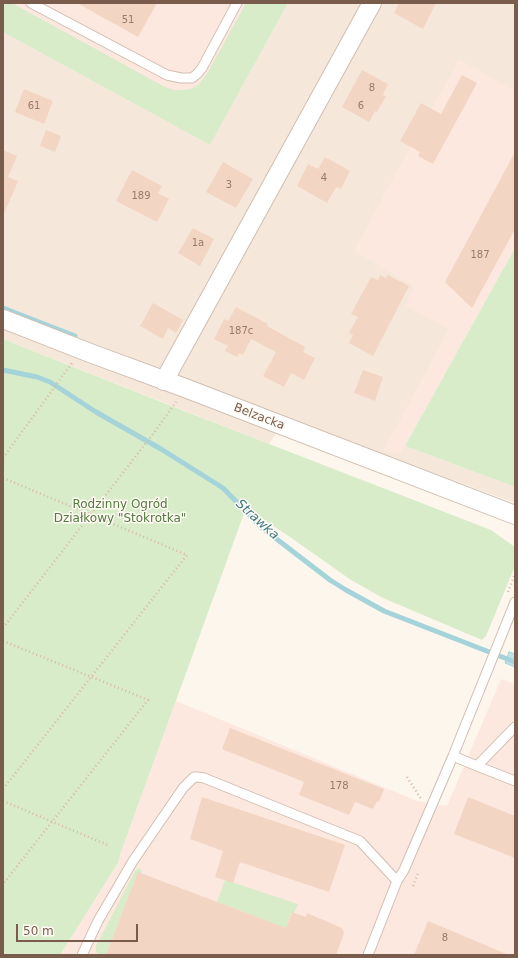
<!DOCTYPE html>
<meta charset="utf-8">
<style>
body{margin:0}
#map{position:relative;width:518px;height:958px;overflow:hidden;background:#fdf6ec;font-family:"DejaVu Sans",sans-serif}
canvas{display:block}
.frame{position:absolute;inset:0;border:4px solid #7a5c4d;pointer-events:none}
.scale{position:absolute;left:16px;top:924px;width:122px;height:18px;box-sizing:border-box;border:2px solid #7a5c4d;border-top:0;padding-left:5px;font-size:12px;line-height:14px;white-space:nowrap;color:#7a5c4d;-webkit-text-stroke:3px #fffaf3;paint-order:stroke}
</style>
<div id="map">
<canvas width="518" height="958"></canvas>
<div class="frame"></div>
<div class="scale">50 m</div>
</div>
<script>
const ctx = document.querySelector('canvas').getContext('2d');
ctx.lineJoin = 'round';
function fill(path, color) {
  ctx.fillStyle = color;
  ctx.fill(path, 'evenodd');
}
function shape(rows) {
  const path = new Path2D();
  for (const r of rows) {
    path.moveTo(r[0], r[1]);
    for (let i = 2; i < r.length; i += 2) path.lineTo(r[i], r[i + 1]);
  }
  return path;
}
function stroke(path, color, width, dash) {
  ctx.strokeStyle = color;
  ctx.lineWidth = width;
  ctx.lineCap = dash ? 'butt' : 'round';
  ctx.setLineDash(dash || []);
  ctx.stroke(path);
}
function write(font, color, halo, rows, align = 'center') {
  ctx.font = font + ' "DejaVu Sans",sans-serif';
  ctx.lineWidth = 3;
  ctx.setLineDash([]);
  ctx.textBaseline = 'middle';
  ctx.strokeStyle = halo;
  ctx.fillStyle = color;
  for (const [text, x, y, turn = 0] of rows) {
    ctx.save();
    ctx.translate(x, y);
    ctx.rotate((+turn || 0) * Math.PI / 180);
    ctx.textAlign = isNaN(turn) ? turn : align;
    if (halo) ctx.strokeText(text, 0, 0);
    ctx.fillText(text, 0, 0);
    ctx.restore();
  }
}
fill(shape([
 [288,3,515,3,515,248,405,446,515,487,515,503,396,459,277,432,269,444,3,339,3,32,210,145]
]), '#f5e8da');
fill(shape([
 [3,3,288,3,210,145,3,32],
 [459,60,515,91,515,248,399,455,384,450,449,329,406,306,414,286,354,251,411,146],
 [501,679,515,684,515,955,60,955,118,863,121,852,176,701,417,801,447,806]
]), '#fde8e0');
fill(shape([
 [5,3,12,3,165,87,174,90,184,90,191,89,199,84,207,74,246,3,288,3,210,145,3,32,3,8],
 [515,248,515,487,405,446],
 [3,339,174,407,491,530,515,547,515,566,486,636,482,640,383,598,351,580,290,537,246,508,121,852,118,863,60,955,3,955],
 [138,868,142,870,141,874,138,873,106,955,99,955,96,952,96,946,135,871],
 [225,880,298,904,294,913,291,913,286,928,217,902]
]), '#d8ecc9');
const water = shape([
 [509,652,515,654,515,667,505,663,509,652]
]);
fill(water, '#bfe3e8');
stroke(water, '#a5d3da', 1);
stroke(shape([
 [3,308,75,336],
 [3,370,37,377,50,382,96,412,161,449,223,488,261,527,330,580,346,590,384,611,515,662]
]), '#a5d3da', 5);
fill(shape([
 [77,3,157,3,138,37],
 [399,3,436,3,423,29,394,13],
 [362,70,388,84,383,95,386,96,377,112,375,111,369,122,342,107],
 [462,75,477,83,433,164,418,156,420,152,400,141,421,103,441,114],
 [24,89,53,101,44,124,15,112],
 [46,130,61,136,55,152,40,146],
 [3,150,17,156,8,177,18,181,3,216],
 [515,152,515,229,472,308,445,282],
 [325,157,350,171,341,189,336,187,327,203,297,186,308,164,318,169],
 [223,162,253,179,236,208,206,192],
 [132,170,162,186,158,193,169,199,157,222,116,201],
 [193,228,214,239,200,266,178,253],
 [380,275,386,278,388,275,409,286,373,356,349,343,353,335,349,333,358,317,351,314,371,277,378,280],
 [153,303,183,320,176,333,168,328,163,339,140,326],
 [236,307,268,324,267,326,305,347,303,352,315,358,304,380,291,373,284,387,263,376,276,352,251,339,243,355,239,353,237,357,225,351,228,346,214,339,224,319,228,321],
 [363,370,383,377,375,401,354,393],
 [230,728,384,789,379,802,377,801,373,809,355,802,349,815,299,795,304,782,222,749],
 [202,797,345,845,329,892,240,862,233,883,215,877,223,851,190,839],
 [468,797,515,816,515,858,454,834],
 [138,872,286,928,292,912,306,917,307,913,342,928,344,933,336,955,106,955],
 [428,921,509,955,414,955]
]), '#f3d5c3');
const lane = shape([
 [31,3,167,75,181,78,192,78,197,74,202,68,237,3],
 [453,756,477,766,515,727],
 [477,766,515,781],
 [82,955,98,921,133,861,183,788,194,777,197,777,204,778,360,841,397,881],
 [368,955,397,881,404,870,453,756,515,602]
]);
const street = shape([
 [3,319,90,353,185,388,515,515],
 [164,381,372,3]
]);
stroke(lane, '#d1beb0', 11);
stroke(street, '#d1beb0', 20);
stroke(shape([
 [3,458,72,363],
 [3,478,187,555,3,789],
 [508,592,515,574],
 [3,628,142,448,154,433,176,402],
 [3,641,148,700,3,884],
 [407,777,421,799],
 [3,801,110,846],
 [413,886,418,873]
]), '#d9b8a5', 2.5, [1, 3]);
stroke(lane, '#fff', 9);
stroke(street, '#fff', 18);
write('10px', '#987a6a', null, [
 ["51",128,20],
 ["8",372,88],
 ["61",34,106],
 ["6",361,106],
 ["4",324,178],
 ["3",229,185],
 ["189",141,196],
 ["1a",198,243],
 ["187",480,255],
 ["187c",241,331],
 ["178",339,786],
 ["8",445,938]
]);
write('12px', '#7a5c4d', '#fffaf3', [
 ["Belzacka",259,417,21]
]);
write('12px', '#537a41', '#fffaf3', [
 ["Rodzinny Ogród",120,505],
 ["Działkowy \"Stokrotka\"",120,519]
]);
write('italic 13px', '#437c86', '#fffaf3', [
 ["Strawka",257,520,42]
]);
</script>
